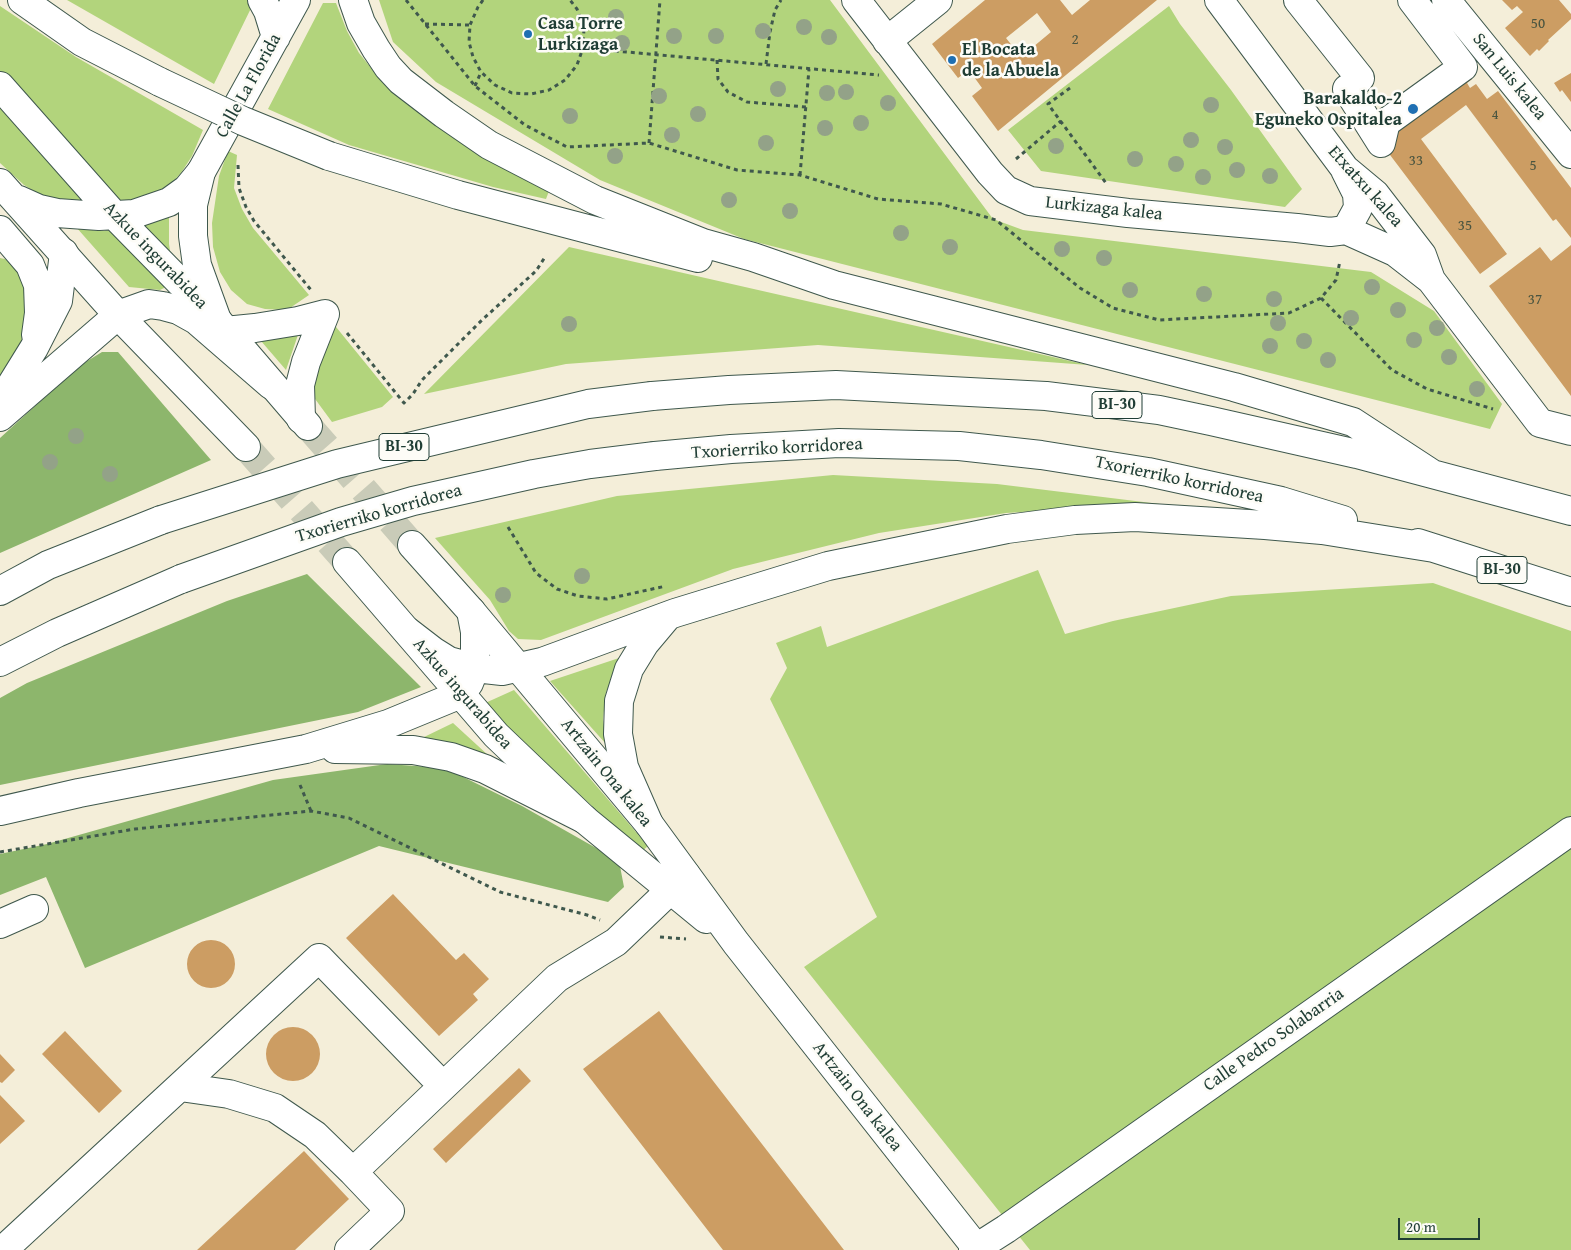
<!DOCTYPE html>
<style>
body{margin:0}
#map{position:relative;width:1571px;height:1250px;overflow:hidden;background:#f4eed9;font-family:"Gentium Book Plus",serif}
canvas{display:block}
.scale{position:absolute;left:1398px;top:1218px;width:82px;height:22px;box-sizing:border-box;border:2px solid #1f3d34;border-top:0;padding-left:6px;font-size:15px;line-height:18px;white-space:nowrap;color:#1f3d34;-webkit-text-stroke:4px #fdfcf7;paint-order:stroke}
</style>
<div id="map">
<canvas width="1571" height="1250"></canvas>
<div class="scale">20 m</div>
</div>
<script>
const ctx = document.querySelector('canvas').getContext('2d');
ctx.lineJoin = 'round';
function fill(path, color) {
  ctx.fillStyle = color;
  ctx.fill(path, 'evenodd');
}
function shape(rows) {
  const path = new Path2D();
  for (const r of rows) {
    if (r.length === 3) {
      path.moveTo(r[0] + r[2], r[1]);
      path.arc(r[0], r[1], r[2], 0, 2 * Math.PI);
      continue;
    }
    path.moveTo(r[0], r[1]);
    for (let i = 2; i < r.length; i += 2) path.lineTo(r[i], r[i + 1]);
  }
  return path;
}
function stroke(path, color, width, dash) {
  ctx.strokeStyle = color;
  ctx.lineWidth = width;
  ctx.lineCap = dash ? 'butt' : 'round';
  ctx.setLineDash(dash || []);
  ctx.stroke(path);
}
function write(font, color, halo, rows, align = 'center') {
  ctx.font = font + ' "Gentium Book Plus",serif';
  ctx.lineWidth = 5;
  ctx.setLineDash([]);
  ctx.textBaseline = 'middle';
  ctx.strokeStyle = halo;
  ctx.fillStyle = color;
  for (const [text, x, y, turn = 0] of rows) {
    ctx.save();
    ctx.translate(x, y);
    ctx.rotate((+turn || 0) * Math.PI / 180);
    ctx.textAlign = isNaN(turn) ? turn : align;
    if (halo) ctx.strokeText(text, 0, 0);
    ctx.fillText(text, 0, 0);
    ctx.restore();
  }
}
fill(shape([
 [67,0,255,0,214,84],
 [379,0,830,0,993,219,1023,230,1371,272,1434,311,1502,404,1490,429,744,239,600,180,436,82,393,42],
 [323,3,336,3,347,31,359,53,384,84,402,100,447,133,549,191,546,199,493,187,349,145,268,109],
 [0,6,76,57,203,130,192,156,181,173,169,186,154,196,123,204,115,199,0,73],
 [1169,6,1180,24,1231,90,1302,189,1285,207,1041,171,1008,130],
 [0,102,90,204,51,201,24,185,0,163],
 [228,151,237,155,234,188,242,209,253,228,309,295,287,310,265,309,247,304,231,290,220,272,213,247,212,223,219,176],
 [169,214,169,244,171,257,138,227],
 [76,227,98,231,115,230,164,285,164,288,160,290,129,287],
 [569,247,1088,365,818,345,566,364,424,394],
 [0,258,5,259,12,264,23,278,29,306,27,336,0,387],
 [332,322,393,397,382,407,332,422,307,388],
 [301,326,286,370,255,334],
 [833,475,997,484,1176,506,1100,507,1006,513,879,533,733,569,541,640,518,639,509,631,490,600,435,538,617,496],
 [1038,570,1065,634,1113,621,1231,596,1433,583,1571,631,1571,1250,1030,1250,804,967,877,917,770,699,787,668,776,643,821,626,827,647],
 [622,657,606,692,603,719,606,744,550,681],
 [514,690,648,846,641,852,483,704],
 [453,723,489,756,420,739]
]), '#b2d47c');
fill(shape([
 [102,352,118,352,211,460,0,553,0,438,79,366],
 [307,574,421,687,358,712,0,785,0,698,27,683,227,601],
 [387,764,445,768,522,806,619,861,624,887,608,902,379,846,85,968,46,877,0,895,0,854,47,844,273,780]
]), '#8db66c');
fill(shape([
 [985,0,1060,0,1072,15,1090,0,1157,0,998,131,972,96,982,88,969,70,958,78,932,44],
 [1037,13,1051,32,1021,57,1006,38],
 [1502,0,1559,0,1571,14,1571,19,1548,40,1549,41,1539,51,1537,49,1530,56,1505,28,1523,12,1517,6,1512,10],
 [1463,67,1472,79,1467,83,1470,88,1476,84,1487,99,1498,91,1571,188,1571,238,1556,219,1553,221,1466,105,1421,139,1507,254,1480,274,1381,143],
 [1571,73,1571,102,1562,90,1560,92,1554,83],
 [1571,245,1571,396,1489,286,1540,247,1551,261],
 [393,894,456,960,464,953,489,979,473,994,478,1000,439,1036,346,938],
 [211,964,24],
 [659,1011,844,1250,723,1250,583,1069],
 [293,1054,27],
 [65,1031,122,1091,99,1113,42,1054],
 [0,1054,15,1070,2,1083,0,1082],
 [519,1068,531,1081,446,1163,433,1149],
 [0,1095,25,1121,0,1144],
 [304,1151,349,1199,295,1250,197,1250]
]), '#cc9d63');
stroke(shape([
 [308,426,412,545],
 [246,447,347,562]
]), '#c9cbb8', 28, [28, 14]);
const minor = shape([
 [262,0,268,11,276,37],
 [856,0,990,173,1006,190,1030,201,1128,213,1297,228,1330,232,1346,230,1395,252,1431,280],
 [1219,0,1345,169,1375,194,1422,255,1431,280,1540,423,1571,431],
 [1298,0,1360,78,1352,87,1347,89,1381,143,1385,126,1384,124,1463,67,1412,0],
 [1446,0,1571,154],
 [887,41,938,0],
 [1345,170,1357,194,1358,208,1346,230],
 [217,320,197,265,193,236,193,205,201,172,296,0],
 [225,331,255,328,298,321,325,314,306,362,300,385,301,419],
 [0,924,34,909],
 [180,1087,229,1094,275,1108,315,1135,353,1172],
 [3,1250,319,958,443,1086],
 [349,1250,390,1211,353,1172,557,978,616,942,686,875],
 [973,1250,1006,1229,1571,831]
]);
const major = shape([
 [0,86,115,216,217,320,308,426],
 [0,183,118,315,246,447],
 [19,200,39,209,57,213,99,216,134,214,169,202,187,189,201,172],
 [412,545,471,611,649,824,736,943,978,1250],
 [347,562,496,735,584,819,706,919]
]);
const highway = shape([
 [22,0,82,42,160,82],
 [353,0,361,23,376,49,388,67,401,81,444,114,489,145,595,200,703,243,753,257,834,285,1234,387,1353,422,1431,473],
 [329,156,458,195,698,258],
 [0,230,30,265,38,285,39,313,36,335],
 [652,396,729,390,836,385,1046,396,1159,410,1211,421,1357,454,1571,511],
 [0,403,34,348,58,301,64,253],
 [0,417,118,315,149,304,163,306,178,310,196,320,271,385],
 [655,456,731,449,839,443,959,446,1041,455,1148,472,1281,501,1343,520],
 [1418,543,1571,592],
 [0,591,48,565,161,520],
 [407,631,433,651,449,661,475,668,502,671,542,662,675,613,828,566,1007,529,1075,520,1135,517,1265,525,1322,530,1434,548],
 [0,662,57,633,181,579],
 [335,749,413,750,451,757,485,769,584,819],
 [0,811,79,793,306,749,388,724,461,694,469,683,475,668,475,632,471,611],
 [649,824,624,767,618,734,619,701,629,669,645,643,666,618]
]);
stroke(minor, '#3f584d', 30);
stroke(major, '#3f584d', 30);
stroke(highway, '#3f584d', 30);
stroke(shape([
 [406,0,475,86,525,125,567,147,649,143,737,170,800,175,878,199,941,204,996,220,1080,288,1113,308,1159,320,1289,313,1321,298,1336,280,1340,261],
 [483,0,478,7,470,25,469,42,473,57,481,72,495,85,512,93,531,94,549,90,565,80,577,65,583,48,584,28,577,9,570,0],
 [425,24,470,25],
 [583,48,879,75],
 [717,60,718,79,728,92,747,102,806,107],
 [766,64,770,32,775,10,781,0],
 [475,86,481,72],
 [1070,88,1048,104,1106,183],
 [649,143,660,0],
 [1016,159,1061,121],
 [238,165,239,188,246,207,254,221,311,290],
 [800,175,809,69],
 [1321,298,1392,370,1427,389,1493,409],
 [347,333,404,403,413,394,422,380,482,320,536,271,545,257],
 [508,527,536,573,557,589,578,596,607,599,666,586],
 [300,785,311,811],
 [0,852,135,829,311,811,349,818,500,892,587,915,600,920],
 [660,937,686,939]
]), '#3f584d', 3, [4, 4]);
stroke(minor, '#fff', 28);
stroke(major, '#fff', 28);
stroke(highway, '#fff', 28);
const highwayBridge = shape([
 [160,82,243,121,329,156],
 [161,520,337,464,588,404,652,396],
 [181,579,341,522,413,501,534,474,590,464,655,456]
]);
stroke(highwayBridge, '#3f584d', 30, []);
stroke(highwayBridge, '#fff', 28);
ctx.fillStyle = '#93a288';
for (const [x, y] of [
 [616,17],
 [804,27],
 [763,31],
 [674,36],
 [716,36],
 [829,37],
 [622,43],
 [778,89],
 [846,92],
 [827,93],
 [659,96],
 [888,103],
 [1211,105],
 [698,114],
 [570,116],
 [861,123],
 [825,128],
 [672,135],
 [1191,140],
 [766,143],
 [1056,146],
 [1225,147],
 [615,156],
 [1135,159],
 [1176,164],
 [1237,170],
 [1270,176],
 [1203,177],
 [729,200],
 [790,211],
 [901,233],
 [950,247],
 [1062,249],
 [1104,258],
 [1372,287],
 [1130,290],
 [1204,294],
 [1274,299],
 [1398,310],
 [1351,318],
 [1278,323],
 [569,324],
 [1437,328],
 [1414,340],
 [1304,341],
 [1270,346],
 [1449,357],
 [1328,360],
 [1477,389],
 [76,436],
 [50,462],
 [110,474],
 [582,576],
 [503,595]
]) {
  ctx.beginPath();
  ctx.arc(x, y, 8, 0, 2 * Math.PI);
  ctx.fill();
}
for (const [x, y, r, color] of [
 [528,34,5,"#1f6fb2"],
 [952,60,5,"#1f6fb2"],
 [1413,109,6,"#1f6fb2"]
]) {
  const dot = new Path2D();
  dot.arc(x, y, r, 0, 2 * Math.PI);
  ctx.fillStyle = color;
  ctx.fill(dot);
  stroke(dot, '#fdfcf7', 2);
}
write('15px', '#4a5540', null, [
 ["50",1538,24],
 ["2",1075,40],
 ["4",1495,115],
 ["33",1416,161],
 ["5",1533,166],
 ["35",1465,226],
 ["37",1535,300]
]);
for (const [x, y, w] of [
 [1117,405,50],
 [404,447,50],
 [1502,570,50]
]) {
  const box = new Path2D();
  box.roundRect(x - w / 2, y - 13.5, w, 27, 4);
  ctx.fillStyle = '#fdfcf7';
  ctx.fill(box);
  stroke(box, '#1f3d34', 1);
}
write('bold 16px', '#1f3d34', null, [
 ["BI-30",1117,405],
 ["BI-30",404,447],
 ["BI-30",1502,570]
]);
write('bold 18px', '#1f3d34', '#fdfcf7', [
 ["Casa Torre",538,24],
 ["Lurkizaga",538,45],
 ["El Bocata",962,50],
 ["de la Abuela",962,71],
 ["Barakaldo-2",1402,99,"right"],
 ["Eguneko Ospitalea",1402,120,"right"]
], 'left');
write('18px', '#1f3d34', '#fdfcf7', [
 ["San Luis kalea",1509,77,51],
 ["Calle La Florida",249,86,-61],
 ["Etxatxu kalea",1365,187,48],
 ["Lurkizaga kalea",1104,209,6],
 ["Azkue ingurabidea",155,256,46],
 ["Txorierriko korridorea",777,449,-3],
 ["Txorierriko korridorea",1179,480,12],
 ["Txorierriko korridorea",379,514,-16],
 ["Azkue ingurabidea",462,694,49],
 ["Artzain Ona kalea",606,773,51],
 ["Calle Pedro Solabarria",1274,1040,-35],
 ["Artzain Ona kalea",857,1097,52]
]);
</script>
